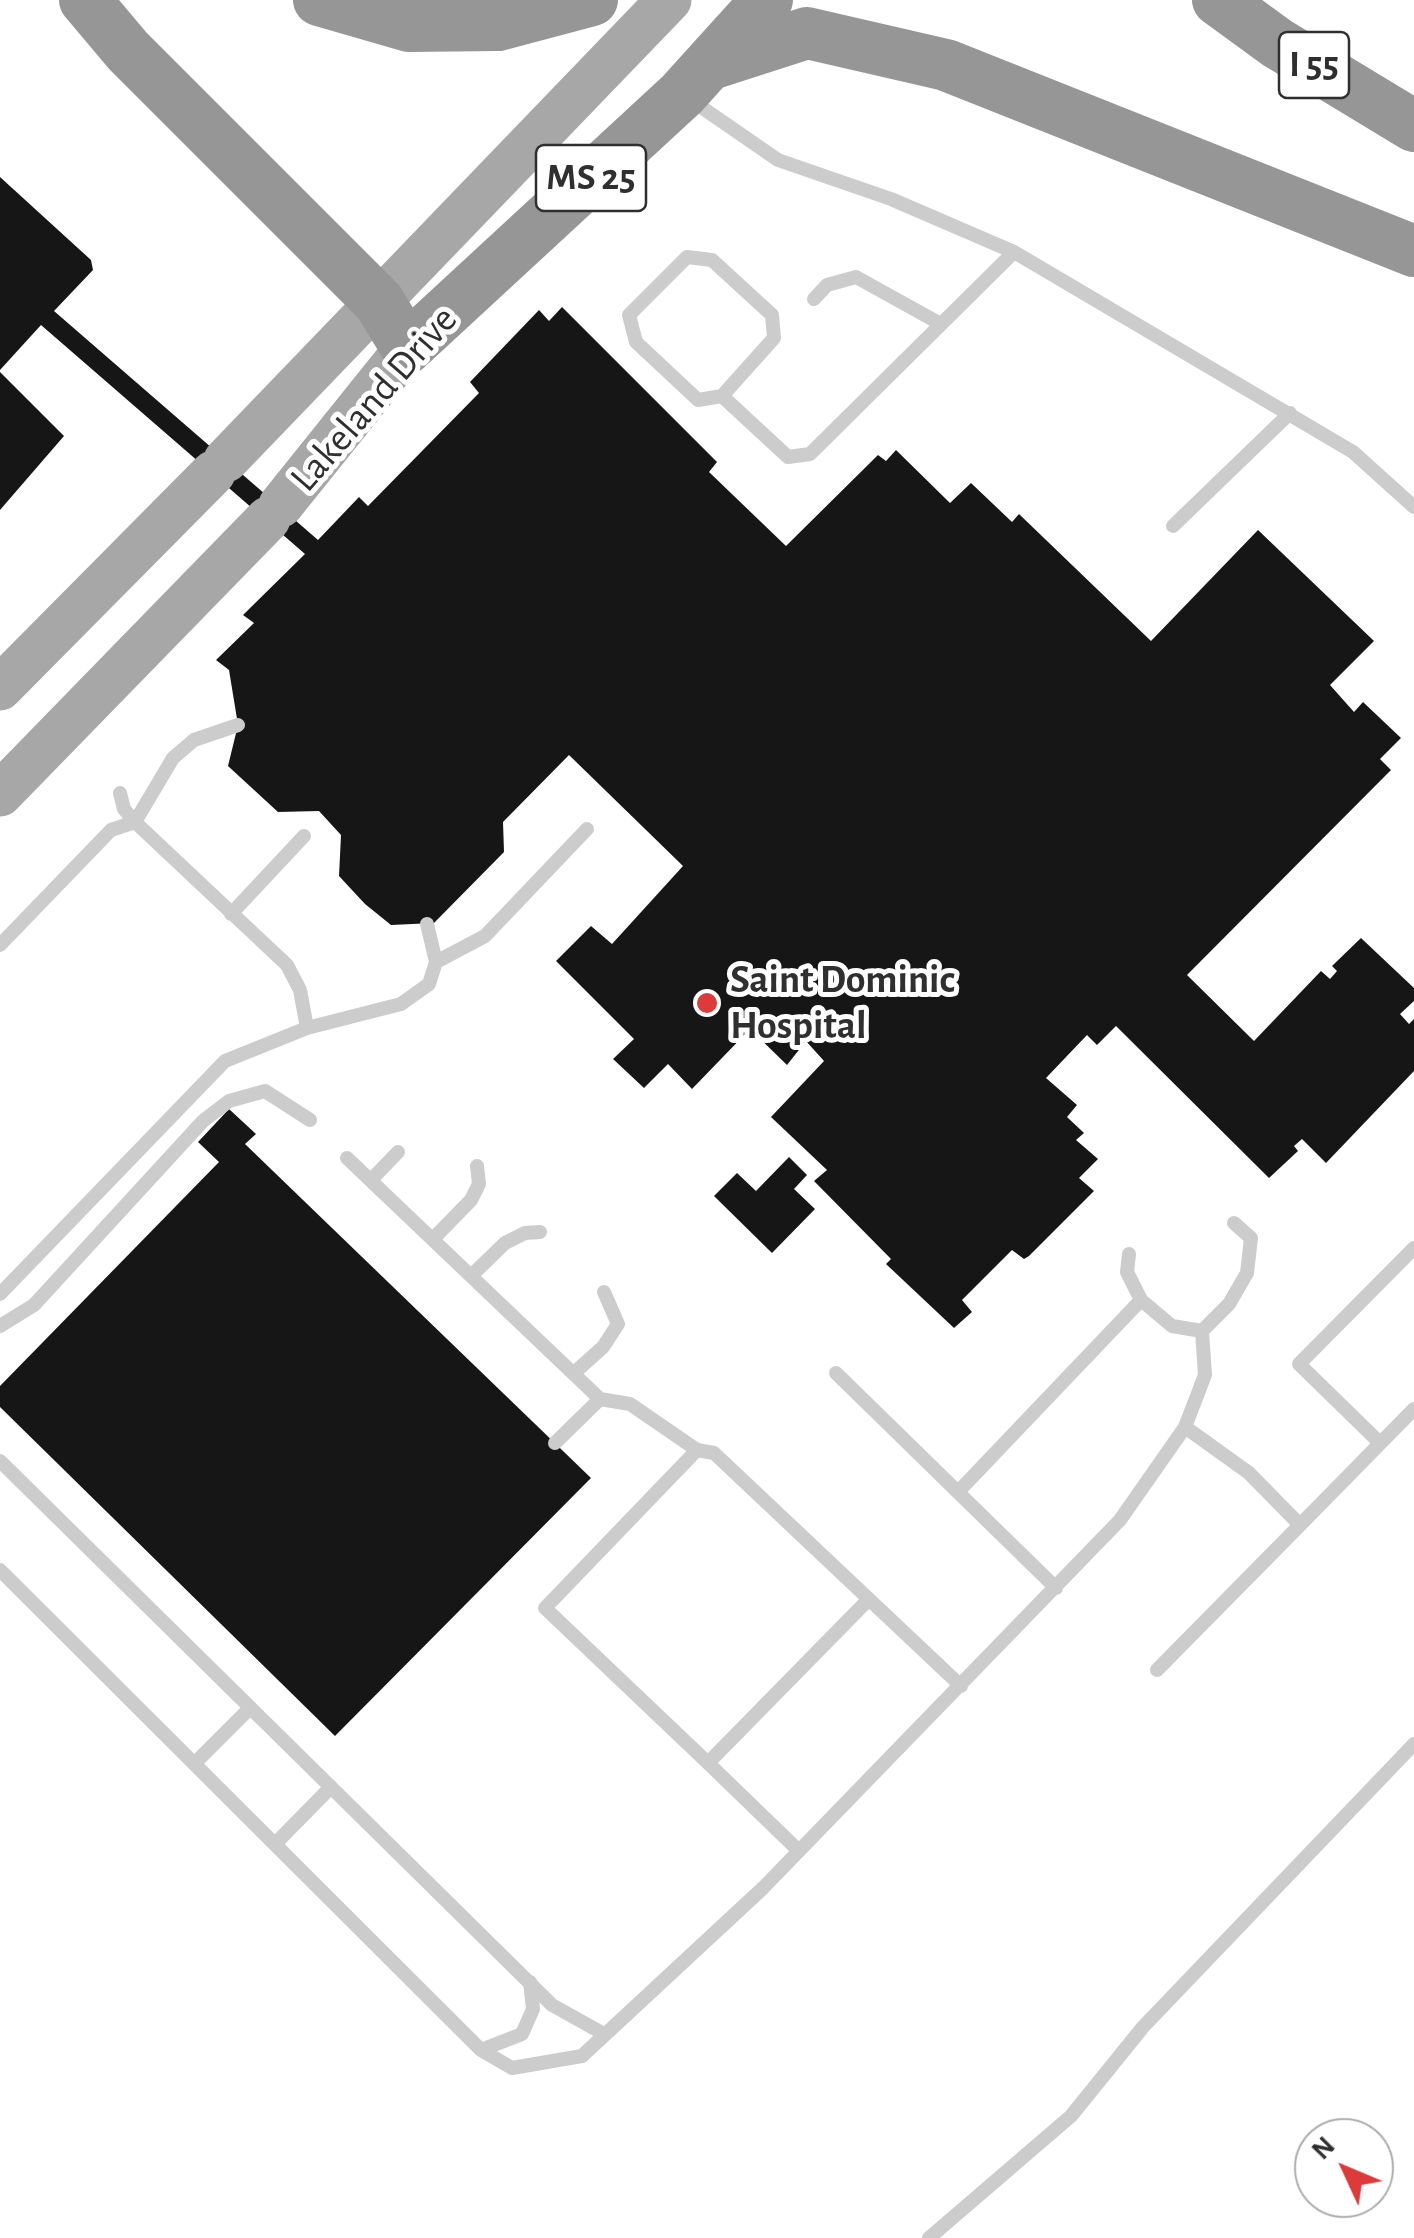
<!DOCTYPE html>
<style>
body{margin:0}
#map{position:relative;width:1414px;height:2238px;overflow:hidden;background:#fff;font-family:"Alegreya Sans",sans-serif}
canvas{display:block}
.north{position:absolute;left:1294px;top:2118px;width:100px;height:100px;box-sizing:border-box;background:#fff;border:2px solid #acacac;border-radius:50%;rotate:314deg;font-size:28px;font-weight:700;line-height:40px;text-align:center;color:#2f2f2f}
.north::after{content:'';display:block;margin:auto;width:35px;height:45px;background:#dd3a3a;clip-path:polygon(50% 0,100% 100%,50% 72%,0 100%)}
</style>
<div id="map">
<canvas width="1414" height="2238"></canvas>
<div class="north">N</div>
</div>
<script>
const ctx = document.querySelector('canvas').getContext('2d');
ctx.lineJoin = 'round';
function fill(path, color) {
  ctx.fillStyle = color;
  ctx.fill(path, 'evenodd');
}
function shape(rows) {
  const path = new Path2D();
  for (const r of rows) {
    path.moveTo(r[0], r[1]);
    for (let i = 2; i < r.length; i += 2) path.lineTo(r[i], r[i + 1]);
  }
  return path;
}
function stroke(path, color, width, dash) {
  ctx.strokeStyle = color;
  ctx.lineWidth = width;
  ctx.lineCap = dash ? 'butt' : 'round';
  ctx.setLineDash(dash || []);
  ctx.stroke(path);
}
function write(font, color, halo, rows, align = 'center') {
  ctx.font = font + ' "Alegreya Sans",sans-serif';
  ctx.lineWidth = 10;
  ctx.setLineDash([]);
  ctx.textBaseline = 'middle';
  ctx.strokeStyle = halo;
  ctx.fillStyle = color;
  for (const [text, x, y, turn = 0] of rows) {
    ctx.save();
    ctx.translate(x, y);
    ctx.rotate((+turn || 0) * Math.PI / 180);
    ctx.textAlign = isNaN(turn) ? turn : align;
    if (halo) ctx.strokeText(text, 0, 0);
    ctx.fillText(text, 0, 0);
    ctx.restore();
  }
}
fill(shape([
 [0,177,91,260,93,270,54,311,318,540,359,497,368,506,479,393,470,382,539,310,549,321,562,307,717,462,709,472,786,546,878,455,886,461,896,450,950,503,971,483,1012,522,1019,514,1151,641,1258,530,1374,641,1330,685,1354,712,1363,702,1401,738,1380,759,1391,770,1187,975,1254,1041,1321,971,1330,979,1337,971,1332,966,1361,938,1414,988,1414,1001,1400,1014,1409,1024,1414,1019,1414,1071,1326,1163,1302,1139,1294,1146,1298,1151,1269,1178,1116,1026,1097,1045,1087,1035,1046,1078,1077,1105,1067,1117,1084,1133,1076,1140,1098,1159,1079,1178,1094,1191,1029,1256,1024,1259,1012,1250,962,1300,972,1312,954,1328,886,1264,891,1259,814,1181,827,1170,771,1117,824,1061,806,1041,787,1065,750,1029,692,1089,668,1064,644,1088,613,1059,634,1039,556,961,591,926,612,944,683,866,569,755,503,822,504,852,434,923,391,925,365,904,339,876,341,835,319,811,278,812,228,766,238,725,229,670,216,660,254,623,243,615,305,554,41,325,0,370],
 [0,372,64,436,0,510],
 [229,1109,256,1134,245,1144,591,1478,335,1736,0,1407,0,1386,219,1162,198,1142],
 [789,1157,807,1175,794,1189,815,1209,772,1253,714,1196,737,1173,756,1191]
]), '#161616');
stroke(shape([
 [691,100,778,160,891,199,1014,252,1353,452,1414,507],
 [814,299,827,285,856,277,939,323],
 [722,396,774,338,772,315,712,260,687,257,629,315,636,342,698,400,722,396,788,457,810,454,1014,252],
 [1173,526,1290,413],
 [120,793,124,809,135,822,287,965,300,990,307,1028],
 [231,914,304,836],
 [0,945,111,830,135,822,173,758,194,740,238,725],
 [436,962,485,936,587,829],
 [347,1158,600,1399,555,1443],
 [372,1179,398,1152],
 [434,1238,471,1200,479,1184,477,1166],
 [1129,1254,1127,1272,1141,1300,1172,1326,1202,1331],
 [472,1275,505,1243,525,1233,540,1232],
 [0,1294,225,1061,307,1028,401,1004,429,984,436,962,427,924],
 [0,1326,34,1305,203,1121,229,1101,265,1091,310,1120],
 [574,1373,603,1347,618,1324,604,1292],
 [836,1373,1056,1588],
 [600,1399,630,1404,697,1450,714,1453,961,1686],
 [1185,1427,1249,1473,1300,1525,1414,1409],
 [1380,1443,1299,1364,1414,1248],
 [697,1450,545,1608,708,1763],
 [0,1461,552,2005,604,2034],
 [958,1492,1141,1300],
 [0,1570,481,2050,512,2068,582,2056,763,1888,1120,1520,1185,1427,1205,1375,1202,1331,1229,1304,1247,1273,1251,1238,1234,1223],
 [1157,1670,1300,1525],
 [196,1762,249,1709],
 [276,1843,331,1787],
 [799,1851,708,1763,869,1599],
 [481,2050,522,2034,533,2009,530,1982],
 [929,2238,1071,2116,1143,2027,1414,1744]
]), '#ccc', 14);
stroke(shape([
 [226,460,669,0],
 [281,505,407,348],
 [0,688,213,473],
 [0,794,268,519]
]), '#a7a7a7', 45);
stroke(shape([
 [85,0,128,51,379,302,407,348,682,94,767,0],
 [319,0,409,26,498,25,592,0],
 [1218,0,1277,43,1414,126],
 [714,63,807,33,946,65,1414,251]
]), '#969696', 52);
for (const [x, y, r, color] of [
 [707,1003,12,"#dd3a3a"]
]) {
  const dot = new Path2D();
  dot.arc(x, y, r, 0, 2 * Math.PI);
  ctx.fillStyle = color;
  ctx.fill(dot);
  stroke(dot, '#fff', 4);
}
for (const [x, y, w] of [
 [1314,65,70],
 [591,178,110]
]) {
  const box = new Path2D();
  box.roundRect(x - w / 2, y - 33, w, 66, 8);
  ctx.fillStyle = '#fff';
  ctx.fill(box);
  stroke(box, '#2f2f2f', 2.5);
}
write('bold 38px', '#2f2f2f', null, [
 ["I 55",1314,65],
 ["MS 25",591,178]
]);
write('40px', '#2f2f2f', '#fff', [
 ["Lakeland Drive",374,399,-49]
]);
write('bold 40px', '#2f2f2f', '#fff', [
 ["Saint Dominic",730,980],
 ["Hospital",730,1026]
], 'left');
</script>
